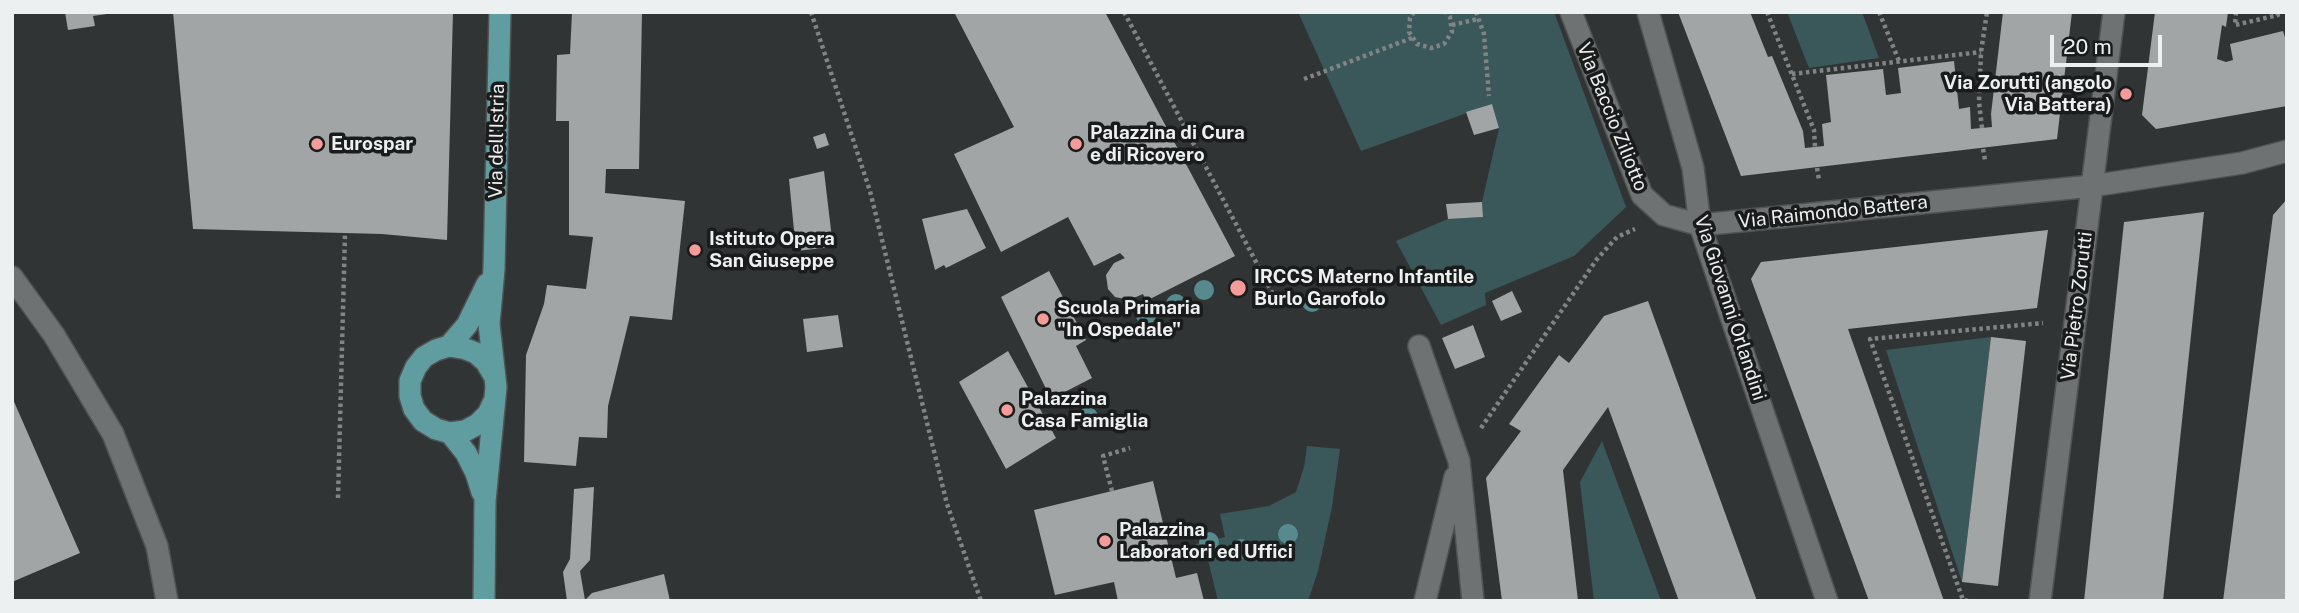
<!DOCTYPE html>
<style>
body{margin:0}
#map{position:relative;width:2299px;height:613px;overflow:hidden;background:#313435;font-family:"Public Sans",sans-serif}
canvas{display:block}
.frame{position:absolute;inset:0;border:14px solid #edf0f0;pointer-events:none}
.scale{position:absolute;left:2050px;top:35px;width:112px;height:32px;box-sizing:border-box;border:4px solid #edf0f0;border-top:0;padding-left:9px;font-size:21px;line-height:24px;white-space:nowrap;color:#edf0f0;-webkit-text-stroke:5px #1a1c1c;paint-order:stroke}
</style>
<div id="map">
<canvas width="2299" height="613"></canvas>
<div class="frame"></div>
<div class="scale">20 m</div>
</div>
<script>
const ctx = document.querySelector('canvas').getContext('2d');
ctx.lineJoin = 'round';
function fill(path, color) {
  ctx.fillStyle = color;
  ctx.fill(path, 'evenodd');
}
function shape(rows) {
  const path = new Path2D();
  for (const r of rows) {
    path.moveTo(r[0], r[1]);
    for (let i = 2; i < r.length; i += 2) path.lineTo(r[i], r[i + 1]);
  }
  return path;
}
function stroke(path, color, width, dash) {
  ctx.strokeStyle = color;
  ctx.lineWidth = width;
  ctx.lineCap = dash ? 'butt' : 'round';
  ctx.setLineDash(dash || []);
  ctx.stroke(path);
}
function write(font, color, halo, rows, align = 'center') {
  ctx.font = font + ' "Public Sans",sans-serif';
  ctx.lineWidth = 7;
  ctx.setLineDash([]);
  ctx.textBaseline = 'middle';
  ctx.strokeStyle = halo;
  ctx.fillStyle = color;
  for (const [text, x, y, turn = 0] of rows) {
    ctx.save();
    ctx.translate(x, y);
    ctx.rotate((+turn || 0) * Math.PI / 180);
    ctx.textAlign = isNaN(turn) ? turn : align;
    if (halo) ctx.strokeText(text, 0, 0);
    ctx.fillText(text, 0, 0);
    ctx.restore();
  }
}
fill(shape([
 [1298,12,1554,12,1626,207,1574,256,1485,293,1486,305,1441,325,1396,241,1448,219,1483,217,1482,202,1499,128,1492,104,1361,151],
 [1787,12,1862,12,1879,58,1809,68],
 [1991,337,1962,582,1886,350],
 [1602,441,1661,601,1594,601,1580,482],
 [1307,446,1340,449,1332,507,1318,571,1308,601,1218,601,1207,556,1191,559,1188,546,1225,537,1220,514,1269,506,1296,492,1304,467]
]), '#3a585a');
fill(shape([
 [65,12,107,12,107,14,93,16,95,26,68,30],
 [173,12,453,12,447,240,382,234,193,229],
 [572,12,642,12,639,169,606,169,605,193,685,201,672,320,630,316,608,406,607,438,579,437,576,466,524,462,526,355,544,304,547,285,586,289,593,237,569,235,569,121,556,121,557,55,570,54],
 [954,12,1105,12,1235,256,1146,301,1143,294,1129,300,1115,297,1108,289,1106,275,1114,263,1125,258,1120,253,1094,266,1068,217,1001,252,954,154,1014,127],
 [1678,12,1750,12,1768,57,1772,56,1803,131,1805,148,1824,146,1822,124,1831,122,1826,75,1883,69,1886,95,1901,93,1898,68,1954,61,1959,109,1970,107,1971,129,1992,127,1991,114,2003,12,2072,12,2057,139,1741,176],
 [2155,12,2228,12,2226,27,2222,25,2217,59,2226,62,2233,60,2230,44,2283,31,2287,44,2287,106,2156,129,2142,115],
 [1492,104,1499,128,1474,135,1466,112],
 [825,133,829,145,817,149,813,137],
 [824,171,833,247,796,251,789,179],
 [2287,199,2287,601,2223,601,2273,215],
 [1482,202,1483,217,1448,219,1446,204],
 [967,209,986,248,946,268,944,265,935,270,922,219],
 [2204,212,2163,601,2084,601,2124,222],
 [2048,230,2037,308,1848,329,1944,601,1869,601,1751,279,1761,262],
 [1049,271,1086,340,1076,346,1092,378,1051,399,1001,297],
 [1512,291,1522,312,1501,321,1492,301],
 [1648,301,1757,601,1679,601,1608,407,1563,470,1578,601,1502,601,1486,478,1521,431,1509,424,1559,355,1569,363,1604,316],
 [838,315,843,347,807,352,803,319],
 [1473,325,1485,357,1455,369,1442,338],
 [1991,337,2026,341,1998,586,1962,582],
 [1008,351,1056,438,1006,469,959,382],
 [12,397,80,553,12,582],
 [1153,481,1176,578,1197,573,1204,601,1118,601,1114,582,1055,595,1034,510],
 [594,487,590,560,580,571,585,600,592,593,664,574,670,601,567,601,563,572,570,559,574,489]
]), '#a1a5a6');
const minor = shape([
 [1571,12,1642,195,1664,215,1700,225,2092,186,2242,163,2287,151],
 [1648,12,1693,168,1700,225,1827,601],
 [12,277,54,335,113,434,157,546,167,601],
 [1419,346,1459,461,1473,601],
 [1425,601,1455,477],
 [2040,601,2114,12]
]);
const major = shape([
 [449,346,467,325,487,284],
 [493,374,486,362,476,353,463,348,449,346,436,350,424,357,416,367,410,381,410,396,414,409,423,421,436,429,450,433,465,431,478,424,488,414,493,403],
 [450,433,466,453,476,473,482,492],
 [484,601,485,501,496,387,489,324,494,269,500,12]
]);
stroke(minor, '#505353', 24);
stroke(major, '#505353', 24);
stroke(shape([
 [811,12,870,191,947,504,981,601],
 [1124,12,1274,296],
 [1414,12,1410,18,1409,32,1417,44,1431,48,1444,44,1452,32,1450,17,1446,12],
 [1476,12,1484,34,1489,96],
 [1767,12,1814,130,1815,147],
 [1879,12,1899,61],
 [2236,12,2235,25,2278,15,2277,12],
 [1452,25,1478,19],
 [1792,74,1981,52],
 [1304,79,1412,38],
 [1982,128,1979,102,1981,52,1987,12],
 [1983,149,1985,160],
 [1817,168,1819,180],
 [1481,428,1597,259,1617,237,1635,229],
 [1112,491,1103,456,1130,448],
 [338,498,345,234],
 [1968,601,1963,600,1870,339,2043,323]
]), '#818485', 4.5, [3.5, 3.5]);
stroke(minor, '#6e7273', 21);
stroke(major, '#609da1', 21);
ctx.fillStyle = '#578a8f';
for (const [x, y] of [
 [1204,290],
 [1312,302],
 [1176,304],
 [1146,315],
 [1088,417],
 [1288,534],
 [1209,542],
 [1241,549]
]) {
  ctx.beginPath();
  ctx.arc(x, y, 10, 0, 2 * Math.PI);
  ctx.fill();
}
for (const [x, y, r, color] of [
 [2126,94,7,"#f59b99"],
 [317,144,7,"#f59b99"],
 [1076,144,7,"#f59b99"],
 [695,250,7,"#f59b99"],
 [1238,288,9,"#f59b99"],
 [1043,319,7,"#f59b99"],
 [1007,410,7,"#f59b99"],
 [1105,541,7,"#f59b99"]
]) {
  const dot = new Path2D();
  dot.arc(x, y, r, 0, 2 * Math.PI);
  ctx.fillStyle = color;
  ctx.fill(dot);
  stroke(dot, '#1a1c1c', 2.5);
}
write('bold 19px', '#edf0f0', '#1a1c1c', [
 ["Via Zorutti (angolo",2112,83,"right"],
 ["Via Battera)",2112,105,"right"],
 ["Palazzina di Cura",1090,133],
 ["e di Ricovero",1090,155],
 ["Eurospar",331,144],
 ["Istituto Opera",709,239],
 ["San Giuseppe",709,261],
 ["IRCCS Materno Infantile",1254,277],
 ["Burlo Garofolo",1254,299],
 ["Scuola Primaria",1057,308],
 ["\"In Ospedale\"",1057,330],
 ["Palazzina",1021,399],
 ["Casa Famiglia",1021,421],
 ["Palazzina",1119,530],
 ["Laboratori ed Uffici",1119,552]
], 'left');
write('19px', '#edf0f0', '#1a1c1c', [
 ["Via Baccio Ziliotto",1612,117,68],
 ["Via dell'Istria",497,141,-89],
 ["Via Raimondo Battera",1833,212,-6],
 ["Via Pietro Zorutti",2077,306,-83],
 ["Via Giovanni Orlandini",1730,308,72]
]);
</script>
